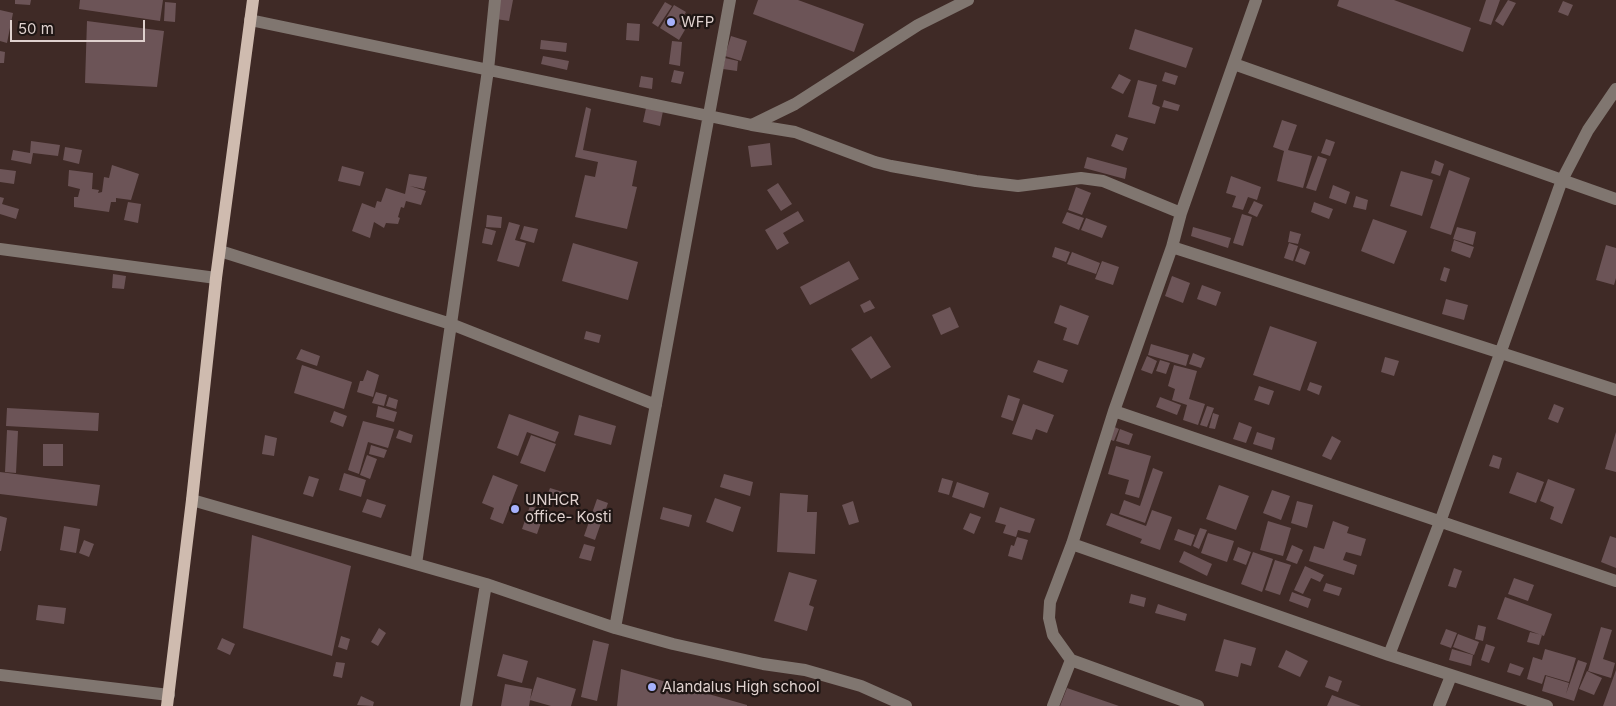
<!DOCTYPE html>
<style>
body{margin:0}
#map{position:relative;width:1616px;height:706px;overflow:hidden;background:#3f2a26;font-family:Inter,sans-serif}
canvas{display:block}
.scale{position:absolute;left:10px;top:20px;width:135px;height:22px;box-sizing:border-box;border:2px solid #dfd1ce;border-top:0;padding-left:6px;font-size:15px;line-height:18px;white-space:nowrap;color:#dfd1ce;-webkit-text-stroke:4px #1f1614;paint-order:stroke}
</style>
<div id="map">
<canvas width="1616" height="706"></canvas>
<div class="scale">50 m</div>
</div>
<script>
const ctx = document.querySelector('canvas').getContext('2d');
ctx.lineJoin = 'round';
function fill(path, color) {
  ctx.fillStyle = color;
  ctx.fill(path, 'evenodd');
}
function shape(rows) {
  const path = new Path2D();
  for (const r of rows) {
    path.moveTo(r[0], r[1]);
    for (let i = 2; i < r.length; i += 2) path.lineTo(r[i], r[i + 1]);
  }
  return path;
}
function stroke(path, color, width, dash) {
  ctx.strokeStyle = color;
  ctx.lineWidth = width;
  ctx.lineCap = dash ? 'butt' : 'round';
  ctx.setLineDash(dash || []);
  ctx.stroke(path);
}
function write(font, color, halo, rows, align = 'center') {
  ctx.font = font + ' Inter,sans-serif';
  ctx.lineWidth = 4.5;
  ctx.setLineDash([]);
  ctx.textBaseline = 'middle';
  ctx.strokeStyle = halo;
  ctx.fillStyle = color;
  for (const [text, x, y, turn = 0] of rows) {
    ctx.save();
    ctx.translate(x, y);
    ctx.rotate((+turn || 0) * Math.PI / 180);
    ctx.textAlign = isNaN(turn) ? turn : align;
    if (halo) ctx.strokeText(text, 0, 0);
    ctx.fillText(text, 0, 0);
    ctx.restore();
  }
}
fill(shape([
 [15,0,31,0,30,5,15,4],
 [80,0,163,0,160,21,79,9],
 [499,0,513,0,509,21,496,19],
 [758,0,798,0,864,24,854,52,753,14],
 [1339,0,1394,0,1471,28,1463,52,1337,6],
 [1486,0,1500,0,1491,25,1479,21],
 [1508,0,1516,3,1503,26,1495,21],
 [1563,1,1573,5,1568,16,1558,12],
 [165,2,176,3,175,22,164,21],
 [665,2,672,6,658,27,652,23],
 [674,5,686,12,679,24,686,28,679,40,660,28],
 [0,10,13,13,7,43,0,41],
 [87,21,164,31,157,87,85,83],
 [627,23,640,24,639,41,626,40],
 [1135,29,1193,48,1186,68,1129,49],
 [731,36,747,41,741,61,725,56],
 [541,40,567,43,566,52,540,49],
 [672,41,682,42,680,66,669,64],
 [0,51,5,52,4,63,0,63],
 [543,56,569,61,567,70,541,64],
 [725,58,738,61,737,71,723,69],
 [674,70,684,72,681,84,671,82],
 [1165,72,1178,76,1175,85,1162,81],
 [1119,74,1131,80,1123,94,1111,88],
 [641,76,653,78,652,89,639,87],
 [1138,80,1157,85,1152,104,1160,107,1155,124,1128,117],
 [1164,100,1180,105,1178,111,1162,107],
 [586,107,591,109,583,150,637,161,632,186,637,187,627,229,575,217,585,175,595,177,598,162,575,157],
 [646,108,663,111,660,126,643,122],
 [1282,120,1297,125,1288,150,1312,156,1303,188,1277,181,1284,151,1273,147],
 [1116,134,1128,138,1123,151,1111,146],
 [1326,139,1335,142,1330,156,1321,153],
 [31,141,60,145,58,156,33,153,31,164,11,160,13,150,30,153],
 [770,143,772,165,751,167,748,146],
 [65,147,82,150,79,164,63,160],
 [1318,156,1327,159,1316,191,1306,188],
 [1087,157,1127,168,1125,179,1084,168],
 [1435,160,1444,164,1440,176,1431,173],
 [112,165,139,174,131,200,116,198,116,202,111,202,109,212,74,207,74,197,78,197,80,189,68,186,69,170,93,173,92,189,99,190,98,193,102,192,104,177,109,178],
 [342,166,364,172,360,186,338,181],
 [0,169,16,171,14,184,0,182],
 [1449,170,1470,178,1451,235,1430,228],
 [1401,171,1433,180,1422,216,1390,206],
 [409,174,427,177,424,189,410,186,426,191,421,205,406,201,404,208,401,207,398,217,400,218,398,224,386,223,384,228,374,222,370,238,352,231,362,203,375,208,377,201,381,202,386,188,405,194],
 [1231,176,1261,187,1257,200,1248,197,1243,210,1232,207,1236,196,1226,193],
 [778,183,792,204,781,211,767,190],
 [1333,185,1350,192,1346,204,1329,198],
 [1076,187,1091,193,1082,215,1068,210],
 [1356,196,1368,200,1366,210,1353,207],
 [0,197,4,198,2,204,19,209,16,219,0,214],
 [1254,201,1263,205,1257,217,1248,213],
 [128,202,141,204,138,223,124,220],
 [1314,202,1333,209,1329,219,1311,212],
 [798,211,804,221,783,233,789,243,777,250,765,230],
 [1067,212,1084,218,1079,230,1062,223],
 [1242,214,1252,217,1243,246,1233,243],
 [487,215,502,217,501,228,486,227],
 [1086,218,1107,226,1102,238,1081,230],
 [1373,219,1407,231,1394,264,1361,251],
 [509,222,520,225,515,240,526,243,519,267,497,261],
 [524,226,538,229,534,243,520,239],
 [1193,227,1231,238,1228,248,1191,236],
 [1457,227,1476,232,1473,245,1453,239],
 [485,228,496,231,492,245,482,243],
 [1290,231,1301,234,1298,244,1288,242],
 [1454,240,1474,247,1470,258,1451,251],
 [573,243,638,262,628,300,562,281],
 [1289,243,1298,246,1293,261,1284,258],
 [1606,245,1616,248,1616,278,1614,285,1596,280],
 [1055,247,1070,252,1066,262,1052,257],
 [1300,248,1310,252,1305,265,1295,261],
 [1072,252,1100,263,1096,274,1067,264],
 [849,261,859,279,810,305,800,287],
 [1102,261,1119,267,1113,285,1095,279],
 [1444,267,1450,269,1446,282,1440,280],
 [113,274,126,276,124,289,112,288],
 [1172,276,1190,283,1183,303,1165,296],
 [1202,285,1221,292,1216,306,1197,299],
 [1446,299,1468,305,1464,320,1442,314],
 [870,300,875,308,864,313,860,305],
 [1060,305,1089,316,1078,345,1063,340,1067,328,1054,323],
 [950,307,959,327,941,335,932,315],
 [1270,326,1317,342,1300,391,1253,375],
 [586,331,601,335,599,343,584,339],
 [871,336,891,367,871,379,851,349],
 [1151,344,1189,355,1186,366,1148,355],
 [301,349,320,356,317,366,296,359],
 [1193,353,1205,358,1201,368,1189,364],
 [1147,356,1157,361,1152,374,1141,370],
 [1385,357,1399,361,1394,376,1381,372],
 [1038,360,1068,370,1063,383,1033,372],
 [1160,360,1170,363,1166,374,1156,371],
 [302,365,352,382,344,409,294,393],
 [1174,365,1197,371,1189,399,1205,404,1198,425,1183,420,1187,405,1172,400,1175,389,1168,386],
 [367,370,379,375,373,397,357,392,360,381,363,381],
 [1310,382,1322,386,1319,395,1307,390],
 [1259,386,1274,391,1269,405,1254,400],
 [376,392,387,395,384,406,372,403],
 [1008,395,1020,399,1013,421,1001,417],
 [389,397,398,400,396,409,386,406],
 [1160,397,1181,405,1177,415,1156,407],
 [1023,404,1054,415,1047,433,1036,429,1032,440,1012,434],
 [1554,404,1564,408,1558,423,1548,419],
 [378,406,397,412,394,422,376,417],
 [1207,406,1214,408,1207,427,1200,425],
 [7,408,99,413,98,431,6,426],
 [334,411,347,416,343,427,330,422],
 [1213,413,1219,415,1215,429,1209,428],
 [509,414,559,432,555,442,527,432,518,456,497,448],
 [579,415,616,426,611,445,574,435],
 [363,421,394,429,388,448,368,442,359,474,348,470],
 [1239,422,1252,427,1246,443,1233,439],
 [1110,425,1119,429,1114,441,1105,438],
 [1120,429,1133,434,1129,445,1116,441],
 [7,430,18,431,16,473,5,472],
 [399,430,413,435,411,443,396,438],
 [1257,432,1275,438,1272,450,1253,444],
 [1616,432,1616,472,1605,469],
 [265,435,277,438,274,456,262,454],
 [531,435,556,444,545,472,520,463],
 [1332,436,1341,441,1331,460,1322,456],
 [43,444,63,444,63,466,43,466],
 [371,445,387,450,384,458,369,454],
 [1116,446,1151,456,1139,498,1125,494,1129,480,1108,474],
 [367,455,377,459,370,479,360,475],
 [1493,455,1502,458,1499,469,1489,466],
 [1153,468,1163,472,1145,523,1119,514,1124,500,1140,506],
 [0,472,100,485,97,506,0,494],
 [1517,472,1544,482,1536,503,1509,493],
 [344,473,366,480,361,497,339,490],
 [724,474,753,482,750,496,720,487],
 [493,475,518,485,503,524,490,519,494,508,482,503],
 [309,476,319,479,313,497,303,494],
 [942,478,953,481,949,495,938,492],
 [1548,479,1575,489,1562,524,1550,519,1554,507,1540,501],
 [957,482,989,493,984,508,952,497],
 [1219,485,1249,496,1236,530,1206,519],
 [550,488,563,492,561,501,547,496],
 [1272,490,1290,496,1281,520,1263,513],
 [780,493,808,495,807,512,817,512,815,554,777,552],
 [715,498,741,507,733,532,706,522],
 [367,499,386,505,381,518,362,512],
 [597,499,608,503,595,540,584,536],
 [853,501,859,522,849,525,842,505],
 [1297,501,1313,505,1307,528,1291,523],
 [530,506,545,511,537,534,522,529],
 [663,507,692,515,689,527,660,519],
 [1000,507,1035,519,1030,533,1018,530,1016,537,1003,533,1006,525,995,522],
 [1152,510,1172,517,1160,550,1140,543,1142,539,1106,525,1111,513,1146,526],
 [970,513,981,517,974,534,963,529],
 [0,516,7,518,1,551,0,551],
 [1268,521,1291,528,1283,556,1260,550],
 [1333,521,1349,527,1347,533,1366,539,1361,556,1346,552,1343,560,1357,565,1354,575,1309,561,1314,546,1324,549],
 [64,526,80,529,76,553,60,550],
 [1200,528,1207,530,1199,549,1193,546],
 [1178,529,1195,535,1191,546,1174,540],
 [1208,533,1234,541,1227,562,1201,553],
 [252,535,351,566,332,656,243,628],
 [1610,536,1616,538,1616,568,1601,562],
 [1017,537,1028,540,1022,560,1008,556,1011,545,1014,546],
 [84,540,94,544,89,557,79,553],
 [584,544,595,547,591,561,579,558],
 [1292,545,1303,550,1297,564,1286,560],
 [1238,547,1251,552,1246,565,1233,560],
 [1184,551,1212,564,1207,576,1179,562],
 [1253,552,1273,559,1262,592,1241,584],
 [1275,560,1291,565,1280,595,1265,590],
 [1305,566,1324,575,1320,582,1311,578,1303,594,1294,590],
 [1454,568,1462,571,1456,588,1448,586],
 [789,572,817,580,809,605,814,607,807,631,774,621],
 [1514,578,1534,585,1528,601,1508,594],
 [1326,583,1342,588,1339,596,1323,591],
 [1292,592,1311,599,1308,608,1289,601],
 [1131,594,1146,598,1144,607,1129,603],
 [1505,597,1552,614,1544,636,1497,619],
 [1158,604,1187,614,1185,621,1155,613],
 [38,605,66,608,64,624,36,620],
 [1478,625,1486,627,1483,641,1475,639],
 [1601,627,1612,630,1603,659,1615,663,1611,678,1588,671],
 [379,628,386,633,378,646,371,642],
 [1446,629,1457,633,1451,648,1440,644],
 [1530,632,1542,635,1539,645,1527,642],
 [1458,634,1479,642,1474,655,1453,647],
 [341,636,350,639,347,650,338,647],
 [222,638,235,644,230,655,217,649],
 [1224,639,1256,648,1251,666,1241,663,1238,677,1215,671],
 [593,640,609,644,597,701,581,697],
 [1486,644,1495,647,1489,663,1481,660],
 [1452,649,1473,655,1471,666,1449,660],
 [1545,649,1576,658,1569,682,1545,675,1542,684,1527,679,1533,657,1542,660],
 [1286,650,1308,661,1300,677,1278,667],
 [503,654,528,661,522,683,497,676],
 [1578,660,1587,663,1574,701,1542,691,1546,676,1569,683,1566,694],
 [336,662,345,663,342,678,333,676],
 [1510,663,1524,668,1520,676,1507,672],
 [621,669,747,705,747,706,617,706],
 [1616,670,1616,706,1603,706],
 [1587,671,1602,678,1594,695,1579,689],
 [1329,676,1342,681,1338,692,1325,687],
 [537,677,576,689,571,706,551,706,530,700],
 [505,684,532,689,529,706,501,706],
 [1067,688,1119,706,1060,706],
 [1332,695,1361,706,1327,706],
 [361,696,374,702,373,706,357,705]
]), '#6c5457');
stroke(shape([
 [250,20,752,125,795,132,875,162,891,166,976,181,1018,186,1081,178,1103,181,1181,213],
 [1234,64,1616,199],
 [752,125,795,104,918,25,968,0],
 [1172,247,1616,390],
 [0,249,216,278],
 [220,251,451,324,656,405],
 [1114,411,1616,581],
 [192,500,486,584,615,628,673,644,763,664,805,670,861,686,906,706],
 [1072,544,1389,655,1547,706],
 [416,564,488,70,495,0],
 [615,628,730,0],
 [1389,655,1440,522,1562,180,1588,130,1616,89],
 [0,675,169,695],
 [466,706,486,584],
 [1053,706,1071,660],
 [1198,706,1071,660,1053,635,1049,618,1050,602,1072,544,1114,411,1172,247,1181,213,1256,0],
 [1439,706,1451,676]
]), '#807670', 12);
stroke(shape([
 [167,706,192,500,216,278,253,0]
]), '#cfbbaf', 12);
for (const [x, y, r, color] of [
 [671,22,5,"#a6b1fc"],
 [515,509,5,"#a6b1fc"],
 [652,687,5,"#a6b1fc"]
]) {
  const dot = new Path2D();
  dot.arc(x, y, r, 0, 2 * Math.PI);
  ctx.fillStyle = color;
  ctx.fill(dot);
  stroke(dot, '#1f1614', 2);
}
write('15px', '#dfd1ce', '#1f1614', [
 ["WFP",681,22],
 ["UNHCR",525,500],
 ["office- Kosti",525,517],
 ["Alandalus High school",662,687]
], 'left');
</script>
